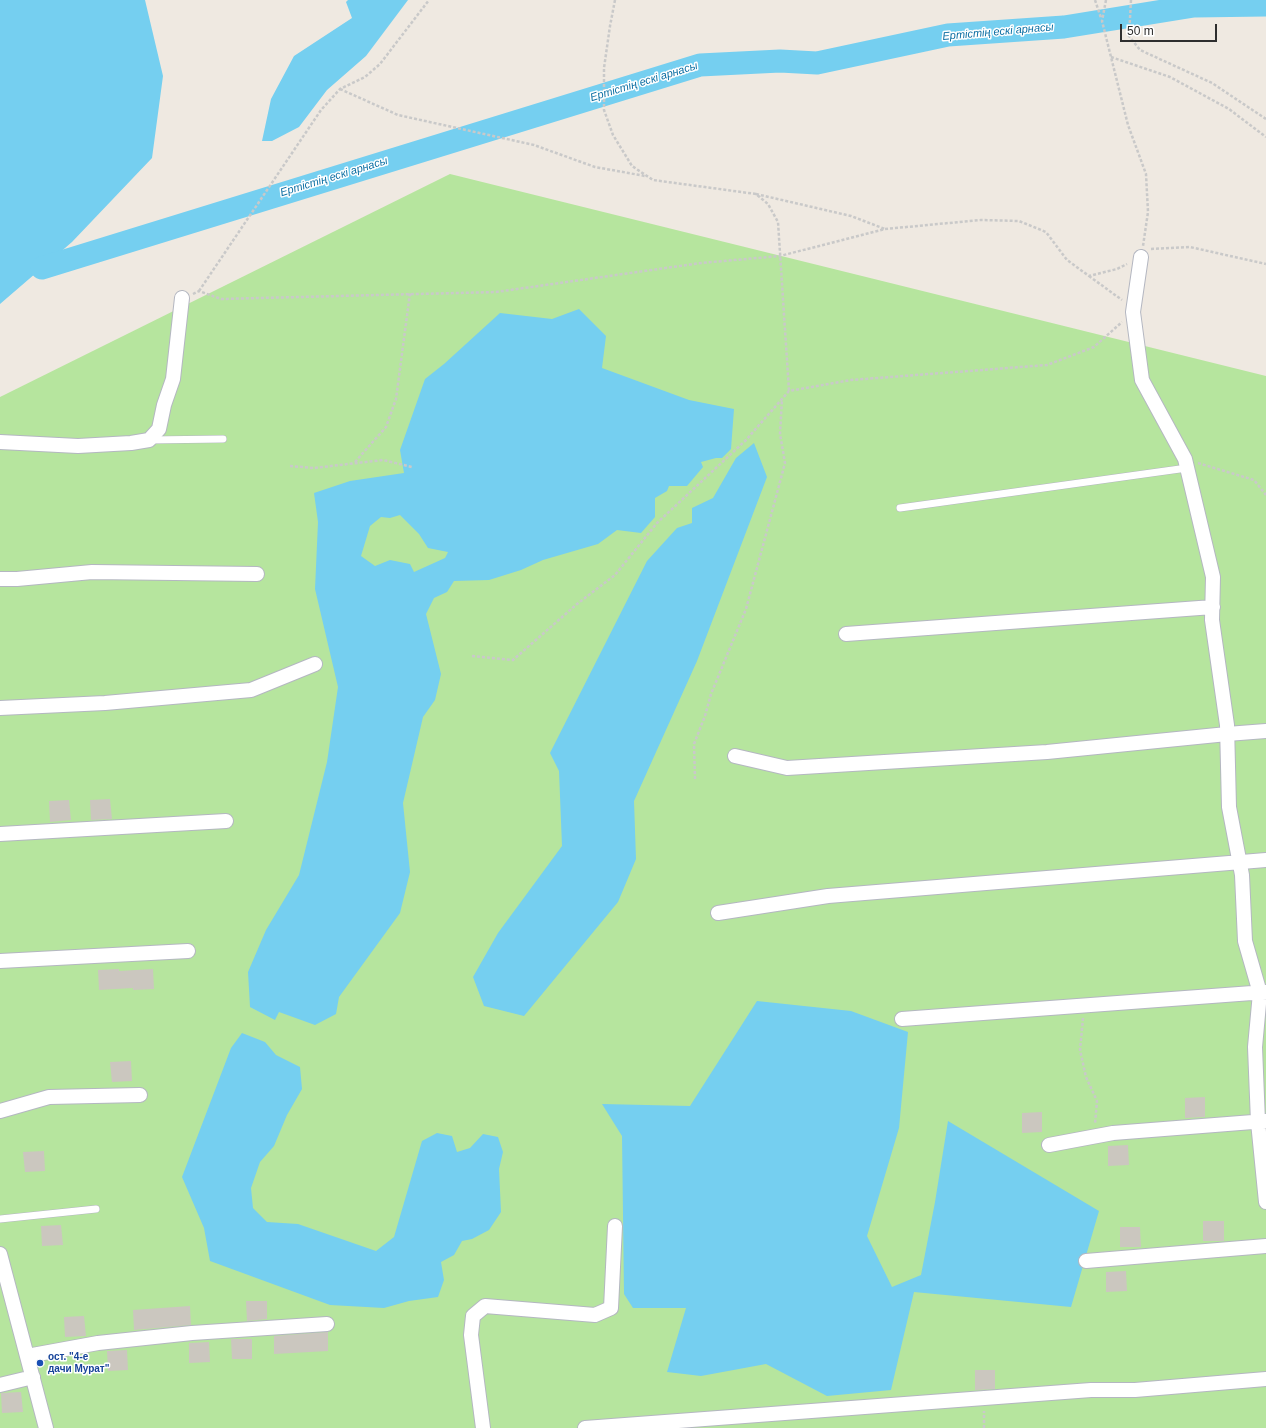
<!DOCTYPE html>
<meta charset="utf-8">
<style>
body{margin:0}
#map{position:relative;width:1266px;height:1428px;overflow:hidden;background:#efe9e1;font-family:Arial,sans-serif}
canvas{display:block}
.scale{position:absolute;left:1120px;top:24px;width:97px;height:18px;box-sizing:border-box;border:2px solid #2e2e2e;border-top:0;padding-left:5px;font-size:12px;line-height:14px;white-space:nowrap;color:#2e2e2e;-webkit-text-stroke:3px #fff;paint-order:stroke}
</style>
<div id="map">
<canvas width="1266" height="1428"></canvas>
<div class="scale">50 m</div>
</div>
<script>
const ctx = document.querySelector('canvas').getContext('2d');
ctx.lineJoin = 'round';
function fill(path, color) {
  ctx.fillStyle = color;
  ctx.fill(path, 'evenodd');
}
function shape(rows) {
  const path = new Path2D();
  for (const r of rows) {
    path.moveTo(r[0], r[1]);
    for (let i = 2; i < r.length; i += 2) path.lineTo(r[i], r[i + 1]);
  }
  return path;
}
function stroke(path, color, width, dash) {
  ctx.strokeStyle = color;
  ctx.lineWidth = width;
  ctx.lineCap = dash ? 'butt' : 'round';
  ctx.setLineDash(dash || []);
  ctx.stroke(path);
}
function write(font, color, halo, rows, align = 'center') {
  ctx.font = font + ' Arial,sans-serif';
  ctx.lineWidth = 3;
  ctx.setLineDash([]);
  ctx.textBaseline = 'middle';
  ctx.strokeStyle = halo;
  ctx.fillStyle = color;
  for (const [text, x, y, turn = 0] of rows) {
    ctx.save();
    ctx.translate(x, y);
    ctx.rotate((+turn || 0) * Math.PI / 180);
    ctx.textAlign = isNaN(turn) ? turn : align;
    if (halo) ctx.strokeText(text, 0, 0);
    ctx.fillText(text, 0, 0);
    ctx.restore();
  }
}
fill(shape([
 [450,174,1266,376,1266,1428,0,1428,0,397]
]), '#b6e59e');
fill(shape([
 [0,0,145,0,163,76,152,158,72,242,0,304],
 [348,0,408,0,366,56,327,90,299,127,272,141,262,141,271,99,294,56,352,18,346,2],
 [579,309,606,336,602,368,689,400,734,409,731,449,722,458,716,458,701,462,703,467,687,486,669,486,667,491,655,498,655,517,641,533,617,530,598,544,543,560,521,570,489,580,454,581,447,592,434,598,426,614,441,674,435,700,423,717,403,803,410,872,400,913,339,997,336,1014,315,1025,279,1012,275,1020,250,1007,248,972,266,930,299,875,327,762,338,687,315,589,318,522,314,493,350,481,404,473,400,450,425,379,444,364,500,313,552,319],
 [400,515,419,534,428,548,448,552,445,558,414,572,410,564,390,560,375,566,361,556,370,526,381,517,390,518],
 [754,443,767,477,697,661,634,801,636,859,618,902,524,1016,484,1006,473,977,498,933,562,846,559,771,550,753,647,561,677,528,692,523,692,508,713,498,736,458],
 [757,1001,851,1011,908,1032,899,1128,867,1236,892,1287,921,1275,935,1202,948,1121,1099,1211,1071,1307,914,1292,891,1390,827,1396,766,1364,701,1376,667,1372,686,1308,633,1308,624,1294,622,1136,602,1104,690,1106],
 [242,1033,265,1042,276,1055,300,1067,302,1089,287,1115,274,1146,260,1162,251,1188,253,1208,267,1222,298,1224,376,1251,394,1237,422,1141,437,1133,452,1136,457,1152,470,1148,483,1134,498,1137,503,1152,499,1169,501,1212,489,1230,472,1239,462,1241,454,1255,441,1262,444,1280,438,1297,409,1301,384,1308,330,1305,210,1261,204,1228,182,1177,231,1048]
]), '#75cff0');
stroke(shape([
 [42,268,700,65,780,61,817,63,948,35,1064,27,1194,6,1266,5]
]), '#75cff0', 23);
fill(shape([
 [110,799,112,819,91,820,90,800],
 [69,800,71,820,50,822,49,801],
 [119,969,119,971,153,969,154,989,133,990,133,988,99,990,98,970],
 [131,1061,132,1081,112,1082,110,1062],
 [1205,1097,1205,1117,1185,1118,1185,1098],
 [1042,1112,1042,1132,1022,1133,1022,1113],
 [1128,1145,1129,1165,1108,1166,1108,1146],
 [44,1151,45,1171,25,1172,23,1152],
 [1203,1221,1224,1221,1224,1241,1203,1241],
 [61,1225,63,1245,42,1246,41,1226],
 [1120,1227,1140,1227,1141,1247,1120,1247],
 [1126,1271,1127,1291,1106,1292,1106,1272],
 [246,1301,267,1301,267,1319,247,1321],
 [190,1306,191,1325,134,1330,133,1310],
 [84,1316,86,1336,65,1337,64,1317],
 [328,1332,328,1351,274,1354,274,1336],
 [231,1339,252,1339,252,1359,232,1359],
 [209,1342,210,1362,189,1363,189,1343],
 [127,1350,128,1370,108,1371,107,1351],
 [975,1370,995,1370,995,1389,975,1390],
 [21,1392,23,1412,2,1413,1,1393]
]), '#cbc7bf');
const service = shape([
 [149,440,223,439],
 [900,508,1187,468],
 [0,1219,96,1209]
]);
const minor = shape([
 [1141,257,1133,312,1142,380,1185,459,1213,577,1212,620,1227,725,1229,807,1242,875,1245,941,1260,993,1255,1047,1258,1122,1266,1202],
 [0,442,78,446,131,443,149,440,159,429,164,405,173,379,182,298],
 [0,579,17,579,92,572,257,574],
 [846,634,1213,607],
 [0,708,105,703,251,690,315,664],
 [735,756,787,768,1047,752,1227,734,1266,731],
 [0,834,226,821],
 [718,913,828,896,1266,860],
 [0,961,188,951],
 [902,1019,1266,992],
 [0,1111,49,1097,140,1095],
 [1049,1145,1113,1133,1266,1121],
 [0,1254,46,1428],
 [1086,1261,1266,1246],
 [27,1356,98,1343,192,1333,327,1324],
 [0,1385,33,1377],
 [483,1428,471,1335,473,1316,485,1306,595,1315,611,1308,615,1226],
 [585,1428,1091,1390,1135,1390,1266,1379]
]);
stroke(service, '#b4b7c1', 8);
stroke(minor, '#b4b7c1', 16);
stroke(shape([
 [615,0,610,26,604,68,604,110,613,135,632,166,653,180,756,194,768,204,778,222,789,391],
 [1095,0,1101,18],
 [1106,0,1102,21,1128,125,1146,174,1148,212,1143,246],
 [1131,0,1129,36,1140,50,1212,83,1266,119],
 [1111,57,1170,77,1229,109,1266,137],
 [340,89,398,115,534,145,595,167,645,176],
 [756,194,851,216,885,229],
 [1151,249,1190,247,1266,264],
 [1089,276,1122,300],
 [199,291,321,110,340,89,365,77,380,64,429,0],
 [193,294,199,291,221,299,496,292,701,263,780,256,885,229,981,220,1019,221,1046,232,1067,260,1089,276,1117,269,1127,264],
 [355,462,386,427,396,399,410,293],
 [1198,463,1254,480,1266,495],
 [290,466,314,468,383,460,412,467],
 [472,656,513,660,577,604,615,575,657,523,746,440,789,391,851,380,1047,365,1094,347,1122,322],
 [695,779,694,744,705,716,711,694,746,609,785,463,780,434,782,399],
 [1083,1018,1080,1050,1086,1077,1097,1101,1095,1124],
 [984,1428,984,1411]
]), '#c9c9c9', 2.5, [3, 2]);
stroke(service, '#fff', 7);
stroke(minor, '#fff', 14);
for (const [x, y, r, color] of [
 [40,1363,4,"#1a4fb4"]
]) {
  const dot = new Path2D();
  dot.arc(x, y, r, 0, 2 * Math.PI);
  ctx.fillStyle = color;
  ctx.fill(dot);
  stroke(dot, '#fff', 1.5);
}
write('bold 10px', '#164399', '#fff', [
 ["ост. \"4-е",48,1357],
 ["дачи Мурат\"",48,1369]
], 'left');
write('italic 11px', '#0d6fa3', '#fff', [
 ["Ертістің ескі арнасы",998,32,-5],
 ["Ертістің ескі арнасы",644,82,-17],
 ["Ертістің ескі арнасы",334,177,-17]
]);
</script>
